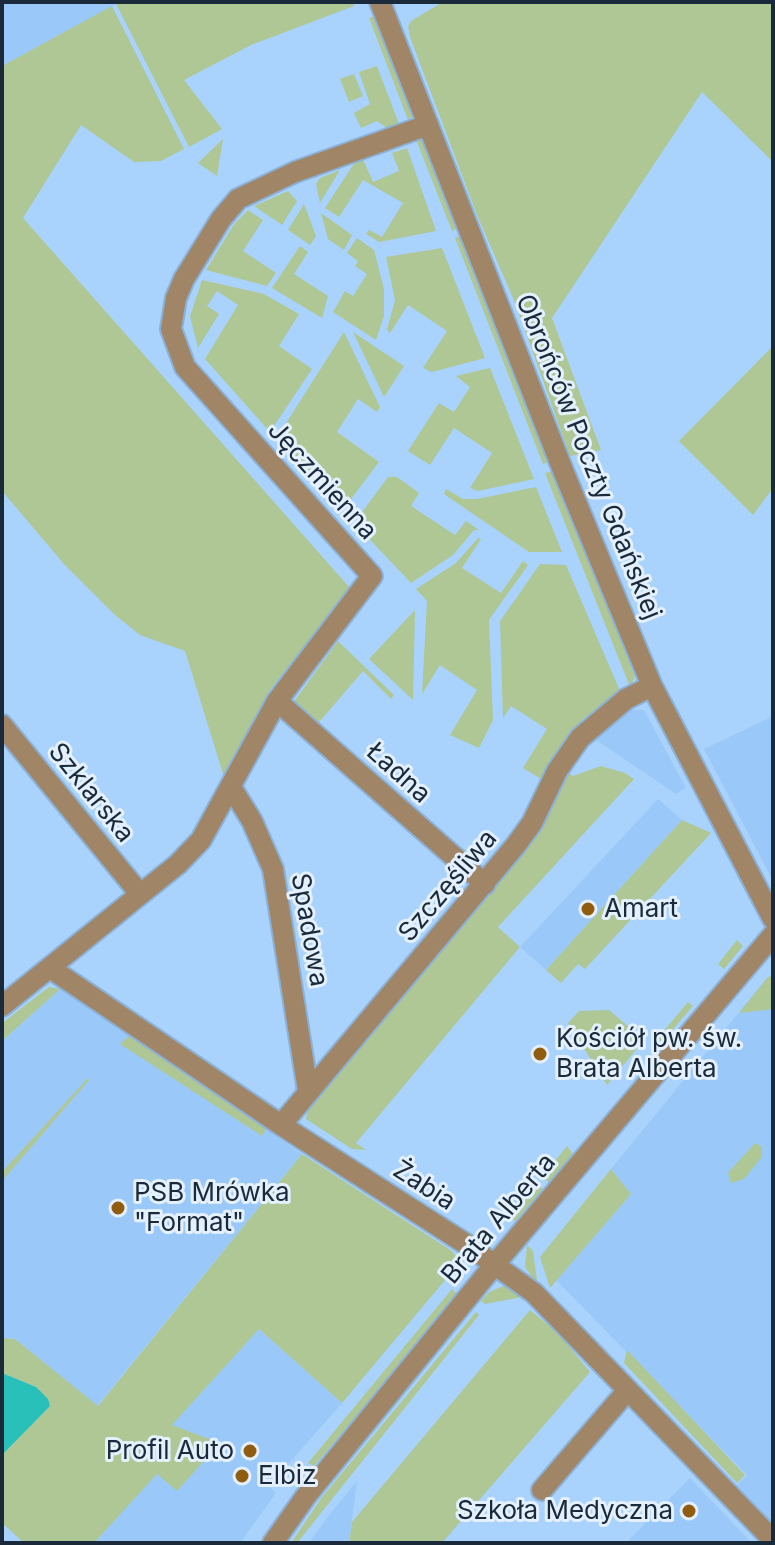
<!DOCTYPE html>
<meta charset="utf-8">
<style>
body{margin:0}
#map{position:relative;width:775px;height:1545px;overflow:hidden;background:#a9d3fd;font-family:Inter,sans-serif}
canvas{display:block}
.frame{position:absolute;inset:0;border:4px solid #1a2a3a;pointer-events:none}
</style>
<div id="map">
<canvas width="775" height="1545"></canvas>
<div class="frame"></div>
</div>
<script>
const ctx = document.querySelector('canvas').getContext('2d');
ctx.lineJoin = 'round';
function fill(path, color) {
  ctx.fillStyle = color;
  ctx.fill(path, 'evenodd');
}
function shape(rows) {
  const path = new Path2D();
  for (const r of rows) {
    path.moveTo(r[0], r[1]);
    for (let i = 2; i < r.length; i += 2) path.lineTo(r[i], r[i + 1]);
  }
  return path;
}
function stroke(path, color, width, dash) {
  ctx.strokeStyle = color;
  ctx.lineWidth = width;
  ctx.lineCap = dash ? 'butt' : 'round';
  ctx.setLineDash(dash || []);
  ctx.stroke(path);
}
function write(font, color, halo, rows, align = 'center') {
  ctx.font = font + ' Inter,sans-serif';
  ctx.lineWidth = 6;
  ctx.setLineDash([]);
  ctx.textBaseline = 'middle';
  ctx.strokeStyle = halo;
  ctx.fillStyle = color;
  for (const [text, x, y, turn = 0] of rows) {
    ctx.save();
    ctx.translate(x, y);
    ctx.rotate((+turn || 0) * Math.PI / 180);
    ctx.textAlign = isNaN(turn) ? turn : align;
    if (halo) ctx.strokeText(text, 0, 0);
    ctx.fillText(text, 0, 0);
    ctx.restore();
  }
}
fill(shape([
 [7,2,120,2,2,66,2,5],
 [625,709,644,710,686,788,676,794,593,738],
 [773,716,773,881,704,749],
 [658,799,682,820,546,970,520,947],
 [773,975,773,1523,737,1485,747,1475,556,1280,631,1194,611,1169,767,978],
 [60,989,302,1154,97,1406,15,1339,2,1338,2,1041],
 [259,1329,342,1403,269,1486,276,1493,240,1543,94,1543,157,1473,220,1443,171,1425],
 [690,1478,752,1543,626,1543],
 [357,1481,349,1543,309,1543,329,1515]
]), '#9ac9f9');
fill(shape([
 [120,2,353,2,354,6,251,45,184,80,222,129,189,147,116,4],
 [443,2,773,2,773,162,702,92,552,318,601,450,570,456,516,305,477,215,410,37,408,26,411,21],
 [112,6,184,149,161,161,134,162,81,125,23,218,350,588,269,691,224,777,185,651,140,635,115,615,64,564,2,491,2,66],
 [378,14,415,114,408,120,369,18],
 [377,66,399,124,387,128,377,121,361,128,354,113,370,104,359,72],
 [354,74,363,96,349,102,340,79],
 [423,137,460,227,452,231,417,142,416,138],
 [223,139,217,176,198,163],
 [407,148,436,231,379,242,366,234,369,230,382,237,403,203,363,180,339,217,325,208,353,165,362,157,373,182,399,171,392,153],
 [340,170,320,203,316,184,320,178],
 [288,191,297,201,282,225,254,206],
 [304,204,316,236,310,245,288,230],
 [248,210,263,220,243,251,276,273,267,286,206,270,234,224],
 [321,213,352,235,344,250,328,239],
 [463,235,551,461,543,464,455,238],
 [357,238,374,250,384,289,384,316,376,340,333,312,345,291,353,296,367,274,355,266,358,261,347,253],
 [300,246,308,252,294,274,328,296,322,318,272,288],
 [442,248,485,358,432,372,423,368,447,331,408,305,390,333,387,330,395,300,386,257],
 [202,280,264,294,299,314,279,346,312,369,270,432,205,359,238,305,217,291,207,306,219,314,198,348,190,316],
 [344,332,380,407,377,412,358,399,337,432,379,462,342,511,276,439],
 [353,332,404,366,384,397],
 [773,346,773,488,753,515,679,441],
 [490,368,534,479,478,491,470,488,492,453,454,428,430,465,408,451,439,403,454,412,470,387,456,376],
 [555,471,635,677,630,687,545,473],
 [388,477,397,477,419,493,411,506,455,535,466,521,479,530,474,530,453,555,411,583,354,523],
 [536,487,562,552,529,552,444,494,446,489,463,499,477,499],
 [478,538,481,539,462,568,501,593,523,561,528,565,489,620,493,720,479,748,450,735,477,690,440,665,422,694,427,601,416,589,456,563],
 [540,564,566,565,620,691,582,720,541,779,523,768,547,729,511,706,503,718,500,621],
 [415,610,413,700,369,659],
 [338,641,394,695,391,699,363,671,315,727,293,703],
 [601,766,625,773,634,779,498,927,520,947,356,1143,366,1150,352,1149,306,1119,310,1098,567,772,573,776],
 [682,820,711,833,585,969,578,964,561,983,546,970],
 [737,940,743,946,724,969,718,964],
 [773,975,773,1009,739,1013,767,978],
 [49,987,60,989,2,1041,2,1023],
 [688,1002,693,1006,662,1042,657,1039],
 [609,1010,644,1040,607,1085,568,1023,579,1011],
 [129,1036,266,1129,262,1136,120,1044],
 [87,1079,90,1079,2,1181,2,1172],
 [755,1143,762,1147,761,1158,744,1179,731,1183,728,1173],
 [567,1146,573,1154,549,1182,542,1177],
 [302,1154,452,1251,458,1259,456,1267,342,1403,259,1329,172,1425,220,1443,177,1491,157,1474,94,1543,24,1543,2,1523,2,1455,50,1406,36,1387,2,1373,2,1338,15,1339,98,1406],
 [611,1169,631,1194,550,1288,540,1257],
 [536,1183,543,1189,515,1221,509,1217],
 [527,1245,533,1251,537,1280,535,1282,525,1267],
 [506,1285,527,1296,485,1304,481,1301,489,1292],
 [452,1289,457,1294,360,1412,314,1466,308,1463],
 [530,1310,558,1333,590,1372,442,1543,349,1543,352,1522],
 [476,1312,479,1315,297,1543,291,1543,322,1497],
 [627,1350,745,1475,737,1483,624,1363]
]), '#aec794');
fill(shape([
 [2,1373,36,1387,48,1399,50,1406,2,1455]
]), '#28c0b8');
const minor = shape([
 [380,2,564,473,652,686,773,919],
 [277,701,485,884],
 [2,725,140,894],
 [231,787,252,821,273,869,308,1091],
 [50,968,281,1125,466,1244,534,1293,773,1540],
 [2,1006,178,864,201,840,277,701,372,576,185,367,171,329,176,298,184,279,221,219,238,199,295,172,428,125],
 [281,1125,516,845,532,823,557,771,580,738,626,699,652,686],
 [542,1490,627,1391],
 [273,1543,306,1496,495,1264,773,935]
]);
stroke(minor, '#8cb1d6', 24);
stroke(minor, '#a08567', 20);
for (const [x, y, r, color] of [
 [588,909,8,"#905c0f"],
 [540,1054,8,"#905c0f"],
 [118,1208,8,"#905c0f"],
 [250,1451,8,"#905c0f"],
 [242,1476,8,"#905c0f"],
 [689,1511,8,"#905c0f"]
]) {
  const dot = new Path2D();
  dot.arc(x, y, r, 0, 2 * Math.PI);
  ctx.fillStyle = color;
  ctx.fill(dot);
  stroke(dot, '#e4f0fe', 3);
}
write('26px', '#1a2a3a', '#e4f0fe', [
 ["Obrońców Poczty Gdańskiej",588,457,68],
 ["Jęczmienna",322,481,48],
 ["Ładna",398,773,42],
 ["Szklarska",91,793,51],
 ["Szczęśliwa",448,886,-50],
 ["Spadowa",309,930,80],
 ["Żabia",424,1186,33],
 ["Brata Alberta",499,1219,-50]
]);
write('26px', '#1a2a3a', '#e4f0fe', [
 ["Amart",604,909],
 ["Kościół pw. św.",556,1039],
 ["Brata Alberta",556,1069],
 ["PSB Mrówka",134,1193],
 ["\"Format\"",134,1223],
 ["Profil Auto",234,1451,"right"],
 ["Elbiz",258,1476],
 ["Szkoła Medyczna",673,1511,"right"]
], 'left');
</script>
